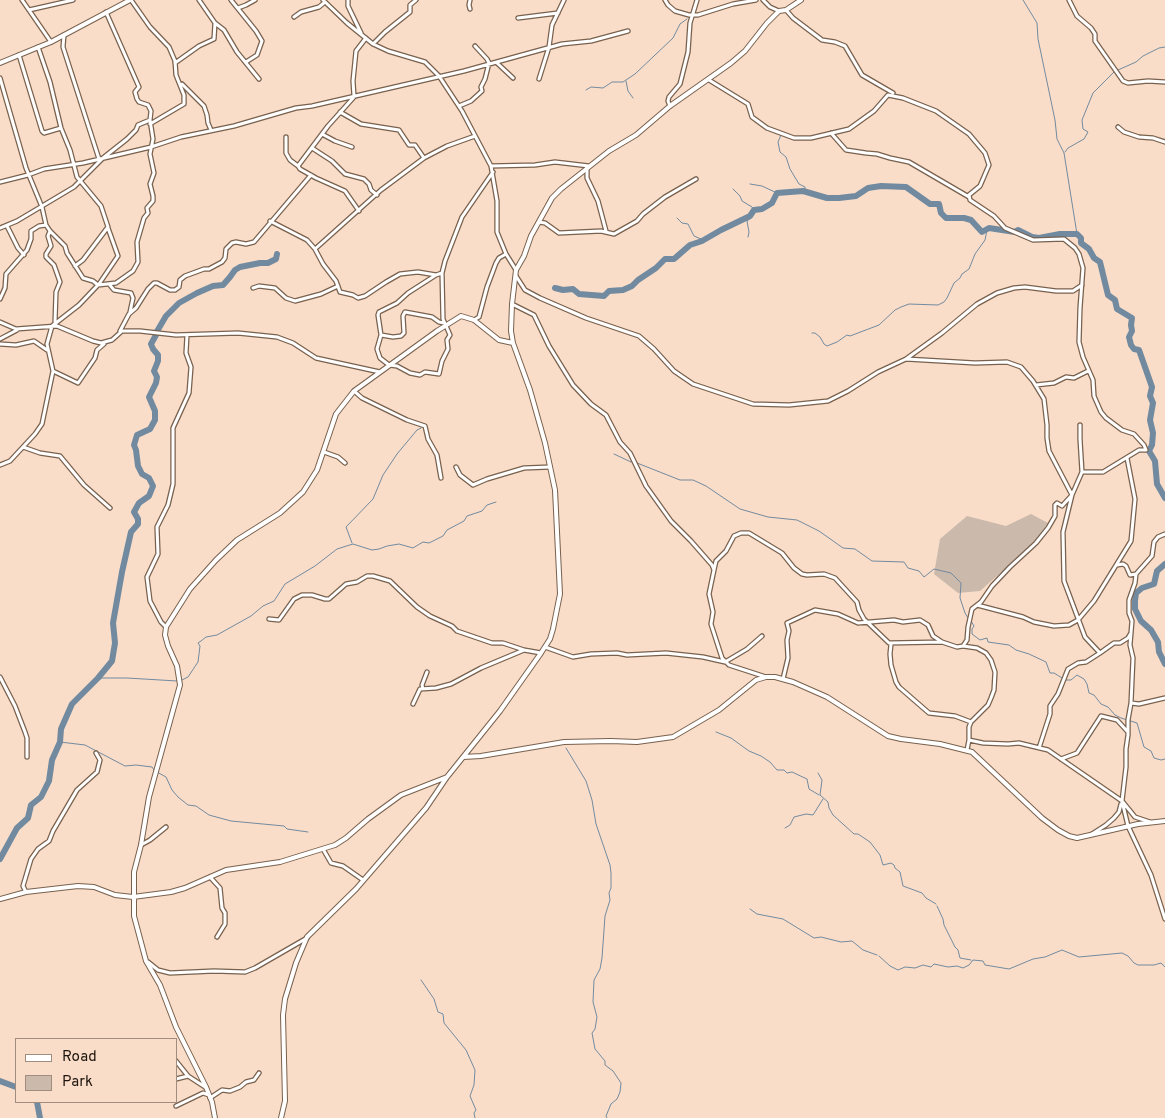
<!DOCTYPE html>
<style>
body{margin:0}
#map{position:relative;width:1165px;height:1118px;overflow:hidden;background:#f9ddc8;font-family:Overpass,sans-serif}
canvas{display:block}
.legend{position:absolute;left:15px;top:1038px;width:162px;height:65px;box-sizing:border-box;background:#f9ddc8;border:1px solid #a18d7d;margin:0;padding:6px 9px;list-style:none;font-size:15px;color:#1d140d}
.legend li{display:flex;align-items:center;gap:10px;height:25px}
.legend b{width:25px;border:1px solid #a18d7d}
</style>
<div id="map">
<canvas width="1165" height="1118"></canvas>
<ul class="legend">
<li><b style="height:6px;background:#fff"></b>Road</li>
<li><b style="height:14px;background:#cbb9ab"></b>Park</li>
</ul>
</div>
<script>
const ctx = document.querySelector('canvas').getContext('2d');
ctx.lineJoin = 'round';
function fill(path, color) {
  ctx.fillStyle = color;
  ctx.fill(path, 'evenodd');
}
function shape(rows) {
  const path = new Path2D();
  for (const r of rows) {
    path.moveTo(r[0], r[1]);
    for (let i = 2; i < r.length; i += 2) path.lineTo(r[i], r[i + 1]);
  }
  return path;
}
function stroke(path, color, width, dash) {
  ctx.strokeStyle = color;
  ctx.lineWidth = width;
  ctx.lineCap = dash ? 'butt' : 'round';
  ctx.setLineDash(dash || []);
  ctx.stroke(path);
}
fill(shape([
 [1031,514,1048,523,1033,544,980,591,958,593,934,574,940,539,967,516,1006,526]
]), '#cbb9ab');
stroke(shape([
 [1023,0,1037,23,1038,39,1055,120,1057,139,1064,153,1077,234],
 [1118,70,1136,62,1143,56,1159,48,1165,47],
 [626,81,628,91,633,98],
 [586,90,591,87,603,88,612,82,623,82,635,74,673,38,680,24,687,19],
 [781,135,778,142,780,152,786,157,790,169,799,184,805,187,805,190,803,191],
 [1065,152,1068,148,1084,139,1088,132,1083,129,1082,120,1093,93,1114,72],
 [750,184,762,186,777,193],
 [733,189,740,196,742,201,752,207,754,210,752,217,747,221,749,232,748,237],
 [677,218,682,223,688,224,694,236,701,239,702,241],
 [812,333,815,333,820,337,824,344,827,346,837,342,847,335,850,336,879,325,895,310,901,307,909,304,938,305,944,302,947,298,954,283,960,278,962,274,969,269,975,254,985,240,987,230],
 [614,454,631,462],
 [637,463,680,480,693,480,706,486,740,509,768,517,797,520,819,531,843,548,855,549,872,561,904,562,908,568,919,571,924,577,934,569,951,573,961,583,960,598,965,613,968,618],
 [352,543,346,527,373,499,383,475,397,454,417,430,421,428],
 [971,621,974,626,972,629,972,634,980,640,987,638,988,642,1009,645,1016,650,1029,654,1046,662,1050,673,1054,673,1062,678],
 [98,678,127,678,177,681],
 [182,680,188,677,198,662,200,646,198,643,201,641,206,637,217,635,251,616,263,606,274,601,285,584,315,566,337,549,353,544,372,550,379,549,387,546,399,544,413,548,423,542,429,543,443,536,447,530,464,521,467,516,482,511,487,505,496,502],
 [1065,680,1071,680,1077,675,1084,679,1087,684,1089,693,1094,695,1101,704,1108,707,1115,715,1121,718,1137,723,1144,747,1151,751,1154,758,1161,760,1165,759],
 [716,732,731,738,749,751,761,756,770,762,777,770,784,770,787,773,792,772,807,779,809,789,819,795],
 [60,742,85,745,125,766,136,765,152,767,154,770],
 [566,748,586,781,592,800,596,824,610,865,611,873,611,888,609,893,610,900,605,916,602,958,600,969,594,980,593,1002,597,1017,595,1029,592,1033,595,1049,605,1061,605,1065,613,1071,621,1083,620,1092,617,1099,611,1104,606,1116,607,1118],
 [157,772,166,777,172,790,178,797,188,805,196,806,209,815,231,821,284,826,287,829,308,832],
 [818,773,822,780,820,795,828,802,829,808,833,815,854,834,858,834,870,842,880,855,883,865,891,863,894,865,895,868,900,872,903,886,922,893,926,898,936,904],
 [785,828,790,825,794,817,806,814,813,815,823,799],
 [937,906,943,919,944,925,955,947,958,950,960,958,971,960],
 [750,909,757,914,783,919,814,938,821,937,841,942,852,941,863,950,877,955],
 [879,956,890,966,898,970,905,967,915,968,923,965,931,967,934,964,948,967,957,966,963,968,969,965,973,960,983,961,985,965,1009,969,1033,959,1045,957,1062,950,1079,957,1122,953,1128,956,1134,963,1138,965,1154,965,1161,963,1165,967],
 [421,980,434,999,438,1012,443,1014,444,1023,466,1050,475,1070,474,1085,470,1096,476,1110,474,1113,475,1118]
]), '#728a9f', 1);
stroke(shape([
 [555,288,563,290,573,289,579,294,604,296,609,291,623,290,632,286,638,280,656,268,665,259,674,259,690,245,702,241,721,230,750,216,754,210,762,209,772,203,777,193,803,191,827,198,839,198,856,196,868,188,881,186,906,187,930,204,939,204,941,213,946,218,964,218,971,220,982,232,989,228,1015,232,1018,230,1032,237,1039,238,1060,234,1077,234,1081,238,1081,243,1089,249,1094,258,1100,262,1108,295,1115,300,1117,309,1132,318,1131,325,1132,331,1129,337,1131,345,1134,349,1139,350,1152,387,1150,396,1153,403,1150,420,1153,433,1152,445,1149,451,1155,461,1157,484,1165,498],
 [156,333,166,316,179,303,197,293,213,286,223,285,230,277,235,270,240,267,260,263,268,263,276,259,277,254],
 [1165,564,1157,571,1154,584,1142,588,1136,593,1135,601,1135,609,1141,621,1151,630,1158,642,1159,652,1165,664],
 [0,859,17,828,28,818,31,805,41,797,49,781,52,760,60,742,61,729,72,704,98,678,112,661,115,643,113,623,122,572,131,532,138,524,138,519,134,512,139,503,149,496,153,486,149,478,142,474,138,466,136,450,134,445,137,435,150,429,155,420,155,411,149,397,156,383,157,377,154,371,158,361,158,355,153,349,151,344,156,335],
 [0,1081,16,1087],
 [37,1102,40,1118]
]), '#728a9f', 6);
const minor = shape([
 [22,0,51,42],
 [131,0,150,27,169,47,175,61,176,75,184,95,184,104,150,124],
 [231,0,256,31,262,41,257,55,246,62],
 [323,0,347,23,373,44,388,51,425,62,439,76,462,111,491,166,497,201,497,232,506,254,516,270],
 [348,0,348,6,361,33],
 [470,0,469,5,470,9],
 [665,0,668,5,675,11,689,15,698,15,733,4,756,0],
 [763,0,770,7,779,11],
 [1069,0,1077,16,1091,28,1095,34,1095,41,1123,81,1128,83,1148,81,1165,82],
 [238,8,246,5,255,0],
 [29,10,73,0],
 [786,10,793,18,822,40,835,42,845,46,862,75,893,93],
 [294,17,301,12,319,7,325,2],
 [518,18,558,13],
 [215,23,224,30,237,52,259,79],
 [64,35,63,47,99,159],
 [373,44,385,32,410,12,410,5,416,0],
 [38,47,50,82,61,128,70,150,77,177,101,206,108,227,83,260,75,266],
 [19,55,42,131,44,133,61,128],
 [175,63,199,46,214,39,215,23,199,0],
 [497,63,513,78],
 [0,78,26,168,42,207,46,225,50,231,65,246,67,253,83,278,93,281,98,285],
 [539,79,549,47,552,25,564,0],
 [709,80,748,104,752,117,767,128,794,138,811,138,849,129,874,111,888,95,903,98,936,111,969,134,985,153,989,165,980,186,969,195,970,200,994,216,1005,228,1033,240,1064,239,1075,248,1079,254,1083,268,1080,308,1079,342,1083,357,1093,380,1094,396,1101,412,1106,418,1122,430,1134,434,1144,445,1146,450,1139,450,1103,472,1082,472],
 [182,84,204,106,207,115,208,123,211,130],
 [354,96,353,81,356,51,366,38],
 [354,97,328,126,298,166,300,169,316,178,345,191,359,211],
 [459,106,471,101,482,91,481,87,485,79,489,63,487,59,475,46],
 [670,106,668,101,669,97,680,84,688,52,690,23,697,0],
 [340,112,361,124,399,130,409,145,415,145,424,158],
 [1118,127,1124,132,1139,137,1153,138,1165,142],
 [831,133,846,150,866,153,877,154,890,158,909,162,969,197],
 [322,134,335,141,352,147],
 [286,137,286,153,290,160,298,166],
 [312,148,332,161,345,174,364,179,369,184,371,190,377,195],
 [491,166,535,165,555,162,589,166],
 [587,168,587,178,598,201,606,231],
 [0,182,28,175,44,169,83,163,151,147,181,137,234,126,296,108,312,106,464,71,562,44,591,41,628,31],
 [270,221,307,240,315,249,323,264,336,281,340,292,353,295,358,298,365,296,386,282,400,274,418,272,436,275,442,273],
 [539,222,545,223,559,233,601,231,614,234,637,221,643,214,665,197,696,179],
 [7,226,18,248,24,255],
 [0,228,17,221,74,187,103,158,127,139,136,130,138,125,150,120],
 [50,231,48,236,51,246,46,254,46,257,54,265,60,282,56,292,55,322],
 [315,249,381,190,424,158,447,146,475,136],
 [436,275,408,293,397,303,379,312,378,315,381,335,377,349,380,358,389,365,397,366,410,373,420,375,425,372,439,374,442,361,448,349,447,340,450,335,443,319,442,273,445,261,462,217,493,172],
 [516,276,525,290,540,298,586,318,639,336,654,349,674,371,693,384,753,404,789,405,828,401,848,391,878,372,906,359,975,363,1007,362,1021,367,1033,381,1044,399,1047,425,1047,438,1049,451,1072,495,1063,532,1064,581,1085,637,1100,653,1114,643,1120,643,1128,638,1131,633],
 [99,284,118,256,108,228],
 [109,284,114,290,131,293,133,298,130,312],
 [253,288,259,286,275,288,286,298,295,301,321,294,338,286],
 [0,299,5,288,6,274,27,250,31,239,31,231,39,226,46,225],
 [512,304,534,315,549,346,573,385,591,404,606,415,620,442,630,453,646,486,671,521,691,541,712,565,714,570,709,594,713,612,711,624,722,658,729,665,766,677],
 [474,320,479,317,487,287,496,263,499,258,506,254],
 [0,322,16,329,57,326,93,341,101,343,112,340,122,331,140,331,176,335,238,333,277,337,293,343,316,358,380,372],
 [120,331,129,314,136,308,148,289,154,283,157,283,170,290,175,290,179,287,180,280,185,276,204,269,209,269,222,262,225,258,226,249,232,243,236,242,246,244,254,242,311,175],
 [381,335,393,337,401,336,404,333,403,316,405,312,432,317,439,322,444,323],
 [0,339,17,330],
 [0,344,16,345,34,341,47,350],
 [906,359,942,333,977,304,997,293,1014,288,1025,287,1056,291,1073,291,1082,285],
 [53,371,78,383,95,358,97,350,104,344],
 [1036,385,1054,383,1066,377,1074,378,1088,371],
 [354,391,362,398,407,420,425,426,428,439,437,455,441,478],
 [23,447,40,453,60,456,84,485,110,508],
 [324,452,338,457,345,463],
 [0,465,10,461,35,434,42,424,53,371,47,344,52,326,79,305,98,285,116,283,133,271,138,262,137,242,144,218,148,213,147,208,153,201,153,196,150,184,154,173,150,154,153,139,150,120,151,111,148,105,139,102,137,99,135,92,139,87,106,12],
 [456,467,460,475,473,485,487,479,524,468,550,467],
 [1165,534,1158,537,1154,542,1152,556,1136,574,1135,583,1129,600,1129,613,1132,621,1130,645,1133,658,1131,703,1128,720,1128,735,1126,749,1126,767,1122,801,1128,826,1151,875,1165,919],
 [1117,565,1123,564,1126,566,1130,575,1136,574],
 [714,570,716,561,726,551,734,536,741,533,749,533,782,553,794,568,802,574,807,575,824,574,835,578,857,602,859,610,864,619,889,643,942,642,957,647,963,646,967,640,968,627,972,609,981,602,992,586,1010,567,1036,543,1048,528,1055,516,1055,505,1057,503,1062,506,1072,495,1082,472,1080,439,1080,425],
 [977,605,1023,617,1034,622,1054,626,1069,625,1078,620,1094,601,1131,541,1135,499,1127,458],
 [269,619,279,620,294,599,302,595,312,595,325,599,329,599,346,584,357,582,367,576,373,576,390,581,417,607,430,616,452,626,457,631,492,643,503,643,524,650],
 [166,627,161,622,150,601,147,577,158,554,157,527,168,505,173,484,173,428,189,393,191,367,186,353,187,335],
 [891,644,890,654,891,665,896,682,899,687,929,713,955,716,971,722],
 [963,646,977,648,986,653,991,660,995,672,994,690,991,698,988,705,971,722,969,727,969,740,967,750],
 [545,647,573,657,591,654,617,653,627,655,666,653,703,657,725,662,747,649,762,636],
 [0,677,15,706,25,732,27,738,27,757],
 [783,679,788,658,787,640,789,631,787,623,815,610,838,614,858,623,894,620,903,622,920,620,928,625,933,636,942,642],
 [423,689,422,685,427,672],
 [1131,703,1139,704,1165,698],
 [413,704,420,689,436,688,451,684,481,668,524,650,541,653],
 [969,740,983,743,1008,744,1019,743,1048,750,1122,801,1135,817,1150,822],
 [1039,748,1050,714,1050,706,1058,694,1068,669,1078,663,1086,662,1100,653],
 [1061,759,1077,753,1101,716,1117,720,1127,731],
 [1092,834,1106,825,1114,818,1119,812,1121,804],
 [141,845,150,840,166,827],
 [323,849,331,863,343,866,363,880],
 [210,877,220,888,222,908,225,913,225,924,217,937],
 [26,892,23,886,31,859,38,849,49,841,53,831,77,790,97,772,100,760,96,753],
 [148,962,158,970,170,973,214,971,245,972,255,968,307,938],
 [176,1061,188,1076,205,1087],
 [176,1079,188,1076],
 [210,1098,222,1090,230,1091,240,1087,246,1082,254,1080,259,1073],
 [176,1106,203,1093,209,1095]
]);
const tertiary = shape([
 [0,63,51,42,130,0],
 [463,757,481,756,564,742,611,741,637,742,673,737,719,710,756,680,766,677,775,677,793,682,827,697,888,736,901,739,940,744,972,752,1042,818,1058,830,1069,836,1077,838,1138,824,1165,821],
 [0,899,26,892,78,886,94,887,115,895,133,897,171,892,185,888,226,870,280,862,335,845,346,838,368,819,401,795,447,777],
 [215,1118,212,1102,206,1087,176,1027,160,985,146,961,134,916,134,872,141,845,149,797,180,685,177,666,168,646,165,635,166,627,190,589,216,560,237,540,280,513,303,492,317,470,336,414,354,391,437,331,461,316,474,320,499,340,513,343],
 [281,1118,285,1101,283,1015,285,999,296,963,307,937,356,889,426,808,447,777,500,711,541,653,550,639,553,629,560,594,555,490,545,443,530,390,513,343,511,331,512,304,516,270,524,256,531,236,552,198,561,189,609,151,636,135,670,106,731,63,745,51,767,23,779,11,786,10,801,0]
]);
stroke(minor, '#78614e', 5.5);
stroke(tertiary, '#78614e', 6);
stroke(minor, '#fff', 3);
stroke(tertiary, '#fff', 4);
</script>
